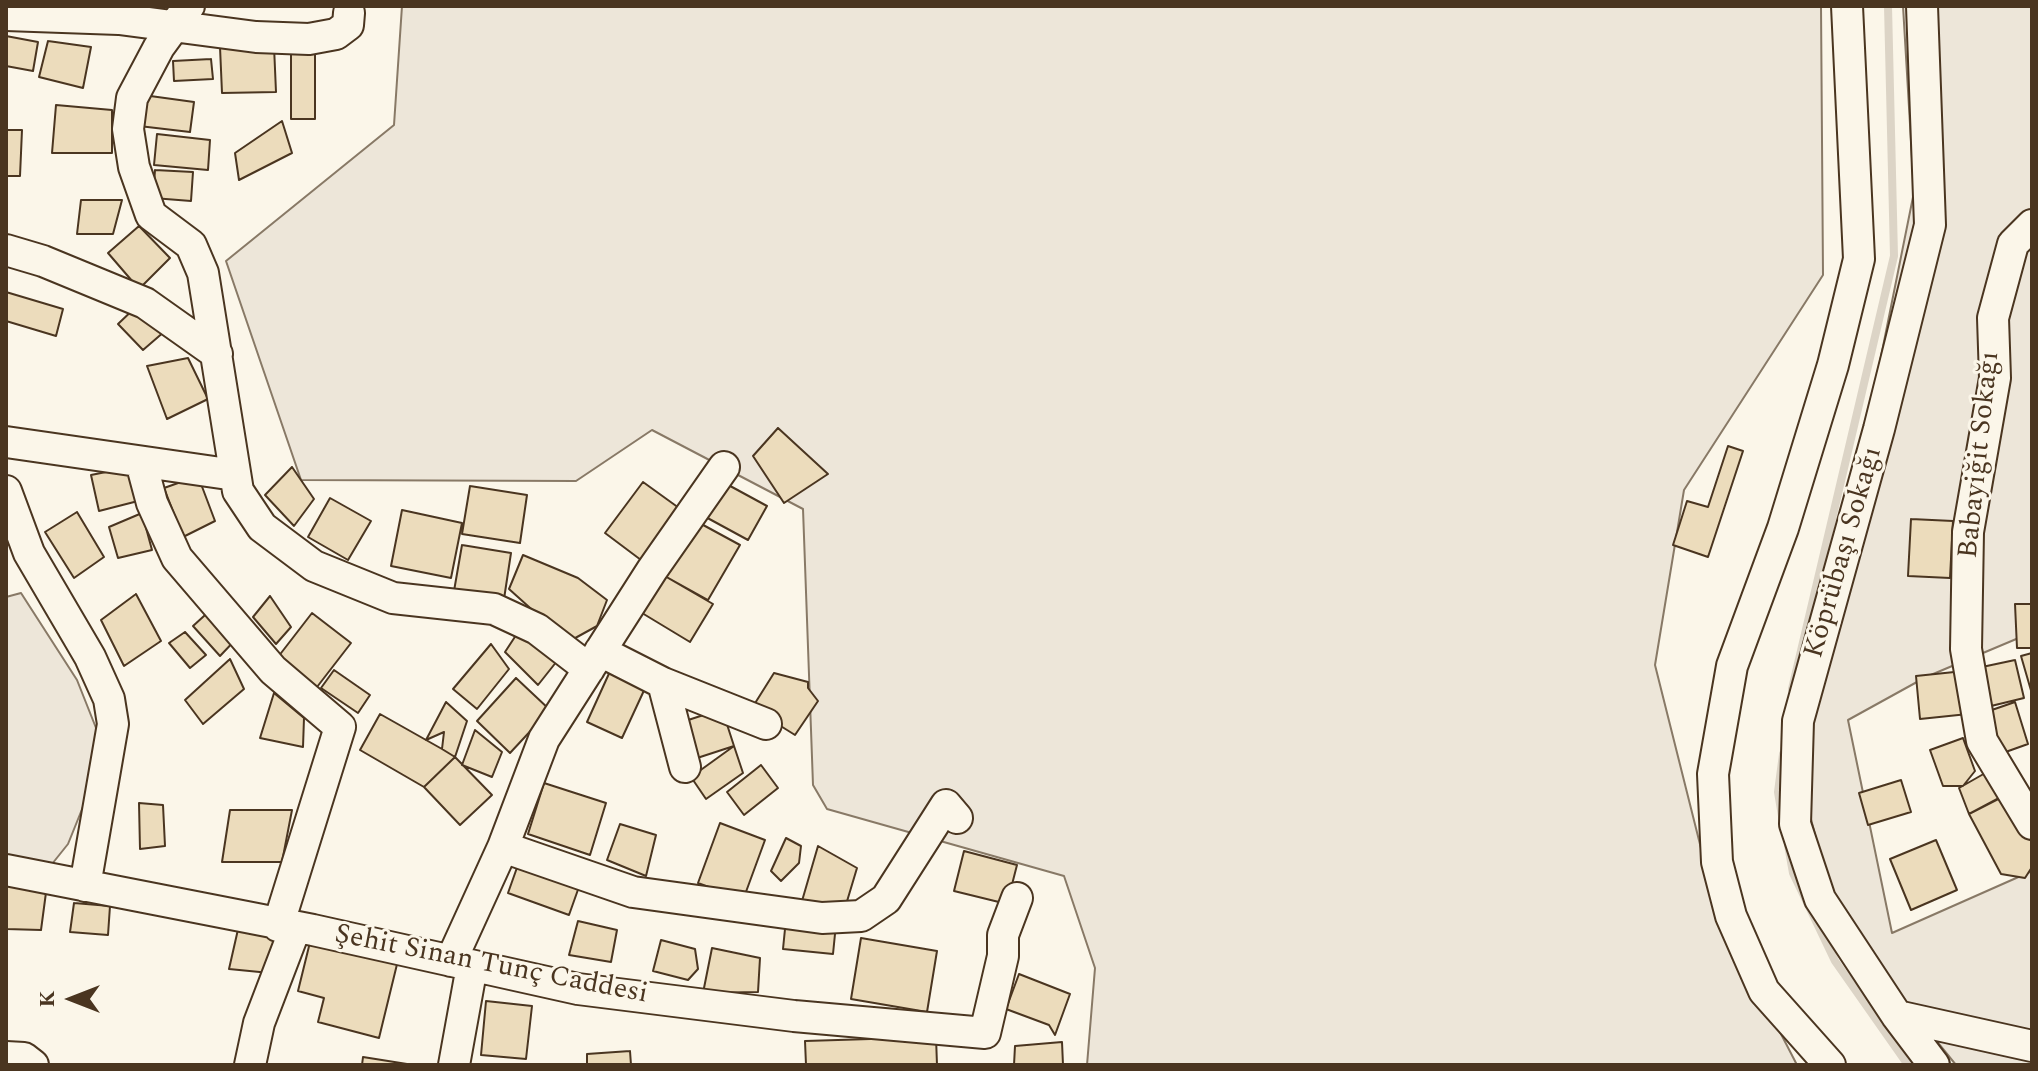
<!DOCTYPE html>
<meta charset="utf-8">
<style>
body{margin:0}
#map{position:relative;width:2038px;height:1071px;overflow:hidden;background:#fbf6e9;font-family:Spectral,serif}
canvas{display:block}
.frame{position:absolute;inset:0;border:8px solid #4a3520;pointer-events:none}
.north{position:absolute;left:32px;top:959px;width:80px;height:80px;-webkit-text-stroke:6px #fbf6e9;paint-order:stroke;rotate:270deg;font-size:22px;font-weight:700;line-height:32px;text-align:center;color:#4a3520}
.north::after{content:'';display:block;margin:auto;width:28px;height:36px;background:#4a3520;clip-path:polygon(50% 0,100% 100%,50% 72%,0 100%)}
</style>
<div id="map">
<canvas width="2038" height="1071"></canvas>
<div class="frame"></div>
<div class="north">K</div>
</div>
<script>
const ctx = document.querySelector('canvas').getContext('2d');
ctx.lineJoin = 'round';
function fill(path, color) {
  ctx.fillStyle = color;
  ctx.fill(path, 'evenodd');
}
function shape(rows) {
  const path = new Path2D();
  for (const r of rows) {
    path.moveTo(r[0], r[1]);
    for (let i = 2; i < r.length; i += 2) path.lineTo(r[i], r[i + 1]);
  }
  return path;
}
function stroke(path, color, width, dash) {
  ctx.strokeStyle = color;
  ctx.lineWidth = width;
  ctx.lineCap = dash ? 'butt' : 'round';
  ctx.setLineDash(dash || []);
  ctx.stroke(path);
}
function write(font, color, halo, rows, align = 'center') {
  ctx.font = font + ' Spectral,serif';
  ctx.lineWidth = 6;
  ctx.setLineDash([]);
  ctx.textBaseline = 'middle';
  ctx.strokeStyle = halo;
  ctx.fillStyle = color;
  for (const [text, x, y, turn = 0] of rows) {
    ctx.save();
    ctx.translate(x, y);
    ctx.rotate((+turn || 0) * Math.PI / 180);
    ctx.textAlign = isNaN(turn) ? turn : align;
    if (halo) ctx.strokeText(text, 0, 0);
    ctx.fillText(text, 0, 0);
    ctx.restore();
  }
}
const green = shape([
 [402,6,1821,6,1823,275,1684,490,1655,665,1716,908,1797,1065,1087,1065,1095,968,1064,876,827,809,813,785,803,509,652,430,576,481,301,480,226,261,394,125,402,6],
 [1903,6,2032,6,2032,637,2021,637,1926,677,1848,720,1892,933,2032,871,2032,1065,1956,1065,1837,918,1798,770,1914,192,1903,6],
 [21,593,77,680,100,738,91,787,68,844,52,864,6,855,6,597,21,593]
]);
fill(green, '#ede6d9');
stroke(green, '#887966', 2);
stroke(shape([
 [1792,689,1894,256,1888,6],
 [1782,816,1778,792,1783,754],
 [1788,845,1793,873,1835,961,1908,1065]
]), '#dcd4c6', 8);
const building = shape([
 [6,36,38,42,33,71,6,66,6,36],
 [48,41,91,47,83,88,39,77,48,41],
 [274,46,276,92,222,93,220,47,274,46],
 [291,46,315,46,315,119,291,119,291,46],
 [211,59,213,79,174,81,173,61,211,59],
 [143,95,194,102,190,132,139,126,143,95],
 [56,105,112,110,112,153,52,153,56,105],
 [282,121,292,153,239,180,235,153,282,121],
 [6,130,22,130,20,176,6,176,6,130],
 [157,134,210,140,208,170,154,165,157,134],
 [155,170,193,172,191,201,153,198,155,170],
 [81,200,122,200,113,234,77,234,81,200],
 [139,226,170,258,139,289,108,253,139,226],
 [6,292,63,309,56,336,6,321,6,292],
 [138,305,165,331,143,350,118,324,138,305],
 [188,358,208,399,167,419,147,366,188,358],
 [778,428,828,474,784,503,753,456,778,428],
 [1728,446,1743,451,1708,557,1673,545,1687,501,1708,507,1728,446],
 [131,467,142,500,99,511,91,475,131,467],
 [292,467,314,499,294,526,265,495,292,467],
 [198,476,215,521,183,537,164,488,198,476],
 [721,481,767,506,748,540,702,515,721,481],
 [643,482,679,508,641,560,605,533,643,482],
 [470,486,527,495,520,543,462,534,470,486],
 [330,498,371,521,348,560,308,537,330,498],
 [402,510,462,523,451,578,391,566,402,510],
 [77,512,104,557,74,578,45,532,77,512],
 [142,513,152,550,118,558,109,527,142,513],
 [1911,519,1953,521,1950,578,1908,576,1911,519],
 [694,520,740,545,708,600,663,575,694,520],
 [462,545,511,553,504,599,454,591,462,545],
 [523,555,578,578,607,600,597,626,568,642,509,589,523,555],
 [663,575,713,604,690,642,642,613,663,575],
 [136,594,161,641,124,666,101,620,136,594],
 [270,596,291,627,276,644,253,617,270,596],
 [2015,604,2032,604,2032,648,2017,648,2015,604],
 [215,606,239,636,220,656,193,626,215,606],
 [312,613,351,643,317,687,278,657,312,613],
 [524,623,561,656,538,685,505,652,524,623],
 [185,632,206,655,190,668,169,643,185,632],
 [491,644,509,669,477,709,453,689,491,644],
 [2032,653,2032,694,2021,656,2032,653],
 [230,659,244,689,203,724,185,700,230,659],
 [2015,660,2024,698,1991,706,1982,667,2015,660],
 [612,667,647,684,622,738,587,722,612,667],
 [334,670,370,695,358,713,321,688,334,670],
 [1964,671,1968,714,1920,719,1916,676,1964,671],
 [774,673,808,682,808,688,818,701,795,735,752,708,774,673],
 [516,678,550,710,510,753,477,721,516,678],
 [274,693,304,718,303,747,260,738,274,693],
 [446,702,467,721,455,757,442,749,444,732,426,740,446,702],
 [2015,702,2028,744,2000,754,1986,712,2015,702],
 [722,709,734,746,691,760,679,723,722,709],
 [380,714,442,749,455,757,424,787,360,750,380,714],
 [475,730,502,752,492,777,462,765,475,730],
 [1963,738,1975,771,1963,786,1943,786,1930,750,1963,738],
 [734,746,743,773,706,799,691,777,734,746],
 [455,757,492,795,460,825,424,787,455,757],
 [761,765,778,788,744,815,727,792,761,765],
 [1987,772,2001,797,1969,814,1959,788,1987,772],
 [1901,780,1911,812,1868,825,1859,793,1901,780],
 [544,783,606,803,590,855,528,834,544,783],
 [2008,794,2032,841,2032,867,2025,878,2001,874,1969,814,2008,794],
 [139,803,163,805,165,846,140,849,139,803],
 [230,810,292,810,282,862,222,862,230,810],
 [720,823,765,840,743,900,698,883,720,823],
 [620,824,656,835,646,876,607,860,620,824],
 [786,838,801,846,799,863,781,881,771,871,786,838],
 [1936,840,1957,890,1911,910,1890,859,1936,840],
 [818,846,857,868,845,908,802,901,818,846],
 [964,851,1017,865,1007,904,954,891,964,851],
 [519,862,580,884,569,915,508,893,519,862],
 [6,883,47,885,41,930,6,929,6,883],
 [74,903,110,906,108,935,70,932,74,903],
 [786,919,836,924,833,954,783,949,786,919],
 [578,921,617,930,611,962,569,955,578,921],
 [239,925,284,936,270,973,229,969,239,925],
 [313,930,400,952,379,1038,318,1022,324,998,298,991,313,930],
 [861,938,937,951,927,1012,851,999,861,938],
 [661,940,695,949,698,969,688,980,653,971,661,940],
 [712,948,760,958,758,992,703,993,712,948],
 [1019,974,1070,994,1055,1035,1049,1025,1006,1009,1019,974],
 [486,1001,532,1006,526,1059,481,1055,486,1001],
 [936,1037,937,1065,806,1065,805,1041,936,1037],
 [1062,1042,1063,1065,1014,1065,1015,1046,1062,1042],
 [630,1051,631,1065,587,1065,587,1054,630,1051],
 [363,1057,407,1064,407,1065,362,1065,363,1057]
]);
fill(building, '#ecdcbc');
stroke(building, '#4a3520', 2);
const minor = shape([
 [189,6,159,47,132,98,128,129,134,167,151,215,191,245,203,273,238,491,262,527,314,566,393,598,494,609,537,629,589,669],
 [1922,6,1930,225,1879,429,1798,721,1795,824,1820,899,1897,1016,1934,1065],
 [6,15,119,19,256,37,309,39,336,34,348,25,349,13],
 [2032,225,2013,244,1993,318,1995,378,1968,532,1966,649,1982,741,2032,824],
 [6,250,43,261,145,303,217,354],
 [6,442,235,475],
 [141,462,152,503,177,558,273,670,340,727,278,926],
 [724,467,652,570,544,739,503,847,633,892,822,918,861,916,886,899,946,805,957,818],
 [6,491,29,553,90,657,109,699,113,724,85,886],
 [600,651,663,683,685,767],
 [663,683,766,724],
 [6,870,313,930,578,989,794,1016,985,1033,1003,956,1003,935,1017,898],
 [451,961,503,847],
 [1897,1016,2032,1046],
 [6,1057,24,1058,33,1065],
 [250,1065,259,1023,295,929],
 [454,1065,472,966],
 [1830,1065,1764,991,1731,916,1717,862,1713,774,1732,666,1783,528,1833,365,1859,259,1847,6]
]);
stroke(minor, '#4a3520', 34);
stroke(minor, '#fbf6e9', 30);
write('28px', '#4a3520', '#fbf6e9', [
 ["Babayiğit Sokağı",1981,455,-84],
 ["Köprübaşı Sokağı",1845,553,-74],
 ["Şehit Sinan Tunç Caddesi",491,966,11]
]);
</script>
